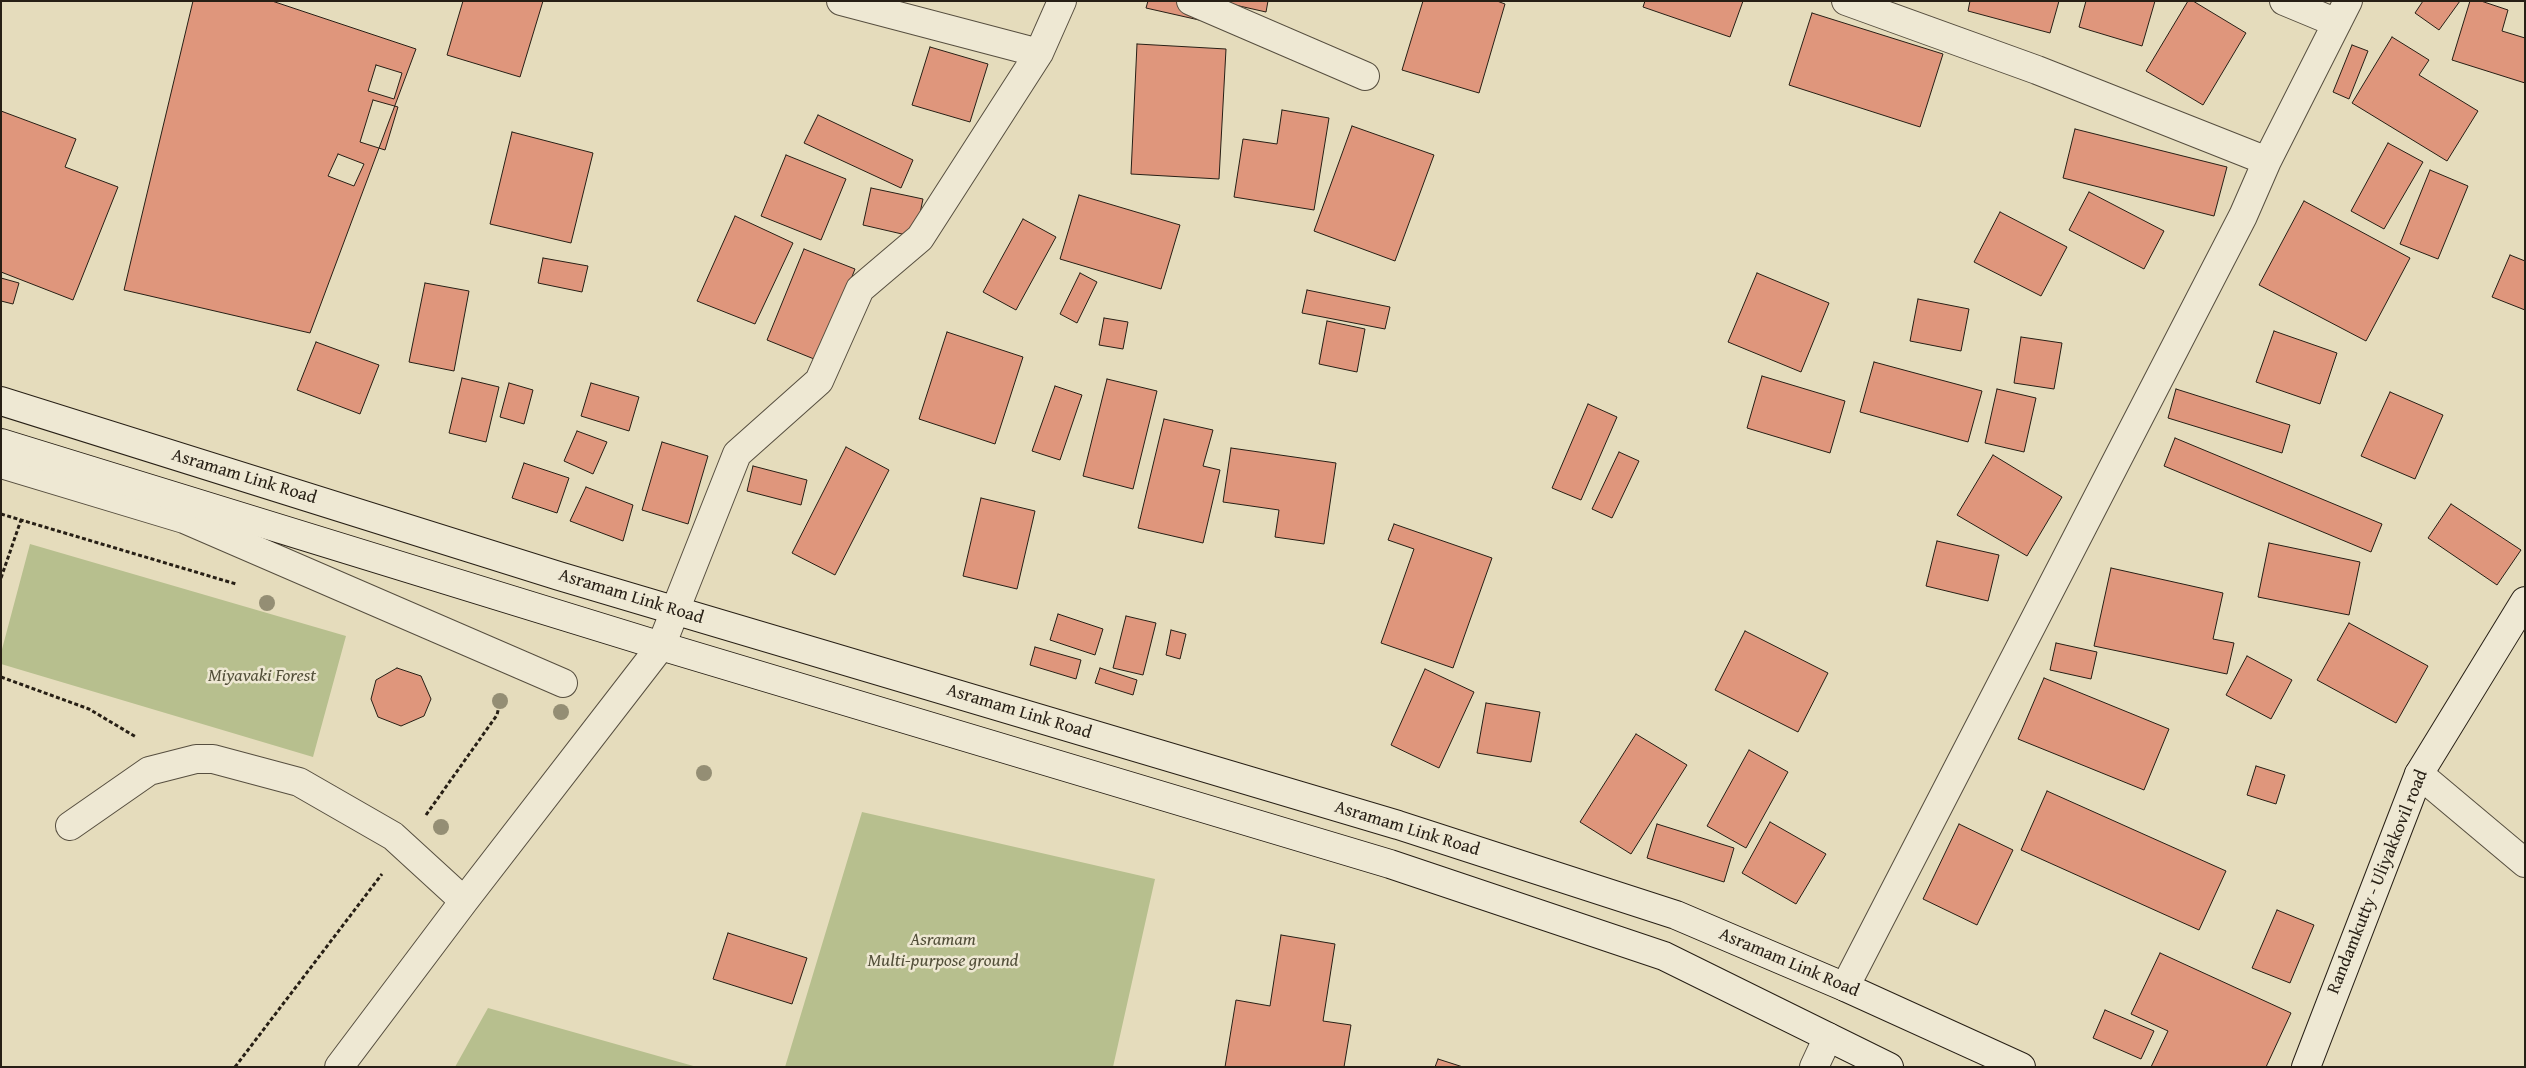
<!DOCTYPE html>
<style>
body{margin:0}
#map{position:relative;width:2526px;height:1068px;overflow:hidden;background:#e5dcbc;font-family:"Gentium Book Plus",serif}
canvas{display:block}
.frame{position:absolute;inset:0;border:2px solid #271f15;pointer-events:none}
</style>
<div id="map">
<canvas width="2526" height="1068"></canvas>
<div class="frame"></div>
</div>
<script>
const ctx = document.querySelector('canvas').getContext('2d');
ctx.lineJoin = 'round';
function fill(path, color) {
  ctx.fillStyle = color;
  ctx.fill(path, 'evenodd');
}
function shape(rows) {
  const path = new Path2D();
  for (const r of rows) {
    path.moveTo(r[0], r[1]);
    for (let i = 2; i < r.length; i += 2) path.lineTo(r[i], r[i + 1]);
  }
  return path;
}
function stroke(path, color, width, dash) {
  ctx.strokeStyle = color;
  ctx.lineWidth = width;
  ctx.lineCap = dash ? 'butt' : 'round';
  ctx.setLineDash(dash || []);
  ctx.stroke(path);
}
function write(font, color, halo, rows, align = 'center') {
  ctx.font = font + ' "Gentium Book Plus",serif';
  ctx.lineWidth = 5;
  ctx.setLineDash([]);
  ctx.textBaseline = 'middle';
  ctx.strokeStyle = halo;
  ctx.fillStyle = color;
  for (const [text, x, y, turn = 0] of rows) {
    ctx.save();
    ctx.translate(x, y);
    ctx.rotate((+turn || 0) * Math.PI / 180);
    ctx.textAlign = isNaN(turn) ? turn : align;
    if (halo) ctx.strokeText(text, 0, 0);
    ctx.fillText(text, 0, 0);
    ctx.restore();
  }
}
fill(shape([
 [30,544,346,636,313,757,1,664,1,653],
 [862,812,1155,879,1113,1067,785,1067],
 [488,1008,697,1067,455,1067]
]), '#b7bf8e');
const building = shape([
 [193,1,272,1,416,49,310,333,124,290,193,1],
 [463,1,543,1,520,77,447,55,463,1],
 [1148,1,1268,1,1266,12,1235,5,1230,27,1146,8,1148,1],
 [1423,1,1497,1,1505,4,1479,93,1402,70,1423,1],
 [1645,1,1743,1,1730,37,1643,7,1645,1],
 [1970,1,2059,1,2050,33,1968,11,1970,1],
 [2086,1,2155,1,2142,46,2079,27,2086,1],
 [2188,1,2193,1,2246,33,2203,105,2146,71,2188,1],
 [2423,1,2460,1,2439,30,2415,13,2423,1],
 [2470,1,2481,1,2508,10,2502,31,2525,38,2525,83,2452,60,2470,1],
 [1812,13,1943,54,1920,127,1789,85,1812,13],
 [2392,37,2429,60,2419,75,2478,111,2447,161,2352,103,2392,37],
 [1137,44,1226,49,1219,179,1131,174,1137,44],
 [2352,45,2368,51,2349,99,2333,92,2352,45],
 [930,47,988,64,970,122,912,105,930,47],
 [376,65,402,73,394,99,368,91,376,65],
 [373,100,398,107,385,150,360,142,373,100],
 [1282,110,1329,118,1314,210,1234,197,1243,139,1277,144,1282,110],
 [1,111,76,139,65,167,118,187,73,300,1,272,1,111],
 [818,115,913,160,901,188,804,143,818,115],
 [1352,126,1434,155,1395,261,1314,231,1352,126],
 [2075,129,2227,167,2214,216,2063,178,2075,129],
 [512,132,593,153,571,243,490,224,512,132],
 [2388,143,2423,162,2384,229,2351,211,2388,143],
 [338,154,364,164,354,186,328,176,338,154],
 [786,155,846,179,821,240,761,216,786,155],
 [2430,170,2468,186,2438,259,2400,244,2430,170],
 [871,188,923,199,915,237,863,225,871,188],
 [2089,192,2164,231,2144,269,2069,230,2089,192],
 [1079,195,1180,225,1161,289,1060,259,1079,195],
 [2304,201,2410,258,2366,341,2259,285,2304,201],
 [2000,212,2067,247,2041,296,1974,262,2000,212],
 [735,216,793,243,755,324,697,301,735,216],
 [1023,219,1056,237,1016,310,983,292,1023,219],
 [804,249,855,269,819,361,767,340,804,249],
 [2510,255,2525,261,2525,310,2492,297,2510,255],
 [543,258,588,266,582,292,538,283,543,258],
 [1080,273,1097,282,1077,323,1060,314,1080,273],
 [1757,273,1829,303,1801,372,1728,342,1757,273],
 [1,278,19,283,13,304,1,301,1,278],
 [425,283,469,291,454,371,409,362,425,283],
 [1307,290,1390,307,1385,329,1302,313,1307,290],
 [1918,299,1969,309,1961,351,1910,341,1918,299],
 [1104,318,1128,322,1123,349,1099,345,1104,318],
 [1327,321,1365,329,1357,372,1319,364,1327,321],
 [2274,331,2337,353,2320,404,2256,382,2274,331],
 [947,332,1023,357,995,444,919,419,947,332],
 [2021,337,2062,343,2054,389,2014,383,2021,337],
 [316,342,379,365,360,414,297,390,316,342],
 [1874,362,1982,391,1968,442,1860,412,1874,362],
 [1762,376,1845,401,1830,453,1747,428,1762,376],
 [462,378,499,387,486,442,449,433,462,378],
 [1107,379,1157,391,1133,489,1083,476,1107,379],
 [509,383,533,390,524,424,500,417,509,383],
 [591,383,639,397,629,431,581,416,591,383],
 [1055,386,1082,395,1060,460,1032,451,1055,386],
 [1997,389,2036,398,2024,452,1985,443,1997,389],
 [2176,389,2290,425,2282,453,2168,418,2176,389],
 [2390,392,2443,415,2415,479,2361,456,2390,392],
 [1588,404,1617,417,1581,500,1552,488,1588,404],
 [1164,419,1213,430,1203,466,1220,470,1203,543,1138,528,1164,419],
 [577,431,607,442,593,474,564,461,577,431],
 [2175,438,2382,524,2371,552,2164,466,2175,438],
 [662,442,708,456,688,524,642,510,662,442],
 [846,447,889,470,835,575,792,553,846,447],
 [1231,448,1336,463,1324,544,1275,537,1279,510,1223,502,1231,448],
 [1619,452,1639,461,1612,518,1592,509,1619,452],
 [1993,455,2062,497,2027,556,1957,515,1993,455],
 [524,463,569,478,557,513,512,498,524,463],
 [753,466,807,480,801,505,747,491,753,466],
 [586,487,633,505,623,541,570,521,586,487],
 [981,498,1035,511,1017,589,963,576,981,498],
 [2451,504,2521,550,2497,585,2428,538,2451,504],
 [1394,524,1492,558,1453,668,1381,643,1414,549,1388,540,1394,524],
 [1937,541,1999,555,1988,601,1926,586,1937,541],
 [2269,543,2360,562,2349,615,2258,597,2269,543],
 [2111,568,2223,593,2213,639,2234,643,2227,674,2094,646,2111,568],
 [1058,614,1103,629,1095,655,1050,640,1058,614],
 [1126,616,1156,623,1143,675,1113,668,1126,616],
 [2349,623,2428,666,2396,723,2317,680,2349,623],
 [1171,630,1186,634,1180,659,1166,655,1171,630],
 [1745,631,1828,673,1798,732,1715,690,1745,631],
 [2056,643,2097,652,2091,679,2050,670,2056,643],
 [1035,647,1081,660,1076,679,1030,665,1035,647],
 [2247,656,2292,680,2271,719,2226,695,2247,656],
 [397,668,421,676,431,699,424,716,401,726,378,717,371,699,376,680,397,668],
 [1100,668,1137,680,1133,695,1095,683,1100,668],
 [1425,669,1474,692,1439,768,1391,745,1425,669],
 [2044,678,2169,729,2144,790,2018,739,2044,678],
 [1486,703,1540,712,1531,762,1477,753,1486,703],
 [1636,734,1687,765,1631,854,1580,822,1636,734],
 [1749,750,1788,772,1746,848,1707,826,1749,750],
 [2256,766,2285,775,2276,804,2247,795,2256,766],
 [2047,791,2226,871,2199,930,2021,850,2047,791],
 [1770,822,1826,854,1796,904,1742,873,1770,822],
 [1657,824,1734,848,1724,882,1647,858,1657,824],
 [1959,824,2013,850,1977,925,1923,899,1959,824],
 [2277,910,2314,925,2290,983,2252,968,2277,910],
 [728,933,807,958,792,1004,713,979,728,933],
 [1281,935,1335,944,1323,1021,1351,1025,1344,1067,1225,1067,1236,1000,1270,1006,1281,935],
 [2160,953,2291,1013,2266,1067,2151,1067,2168,1031,2131,1014,2160,953],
 [2105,1010,2154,1031,2141,1059,2093,1038,2105,1010],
 [1438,1059,1463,1067,1435,1067,1438,1059]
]);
fill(building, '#df967c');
stroke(building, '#271f15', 1);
const street = shape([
 [841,1,1039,53],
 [1191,1,1365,76],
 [1846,1,2037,70,2267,161],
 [2284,1,2337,23],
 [1,464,184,519,563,683],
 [2419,774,2525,863],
 [70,826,149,771,196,759,213,759,299,782,393,836,464,901],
 [1845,987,2243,216,2267,161,2348,1],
 [339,1067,464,901,661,646,737,454,819,381,860,289,920,238,1039,53,1062,1],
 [1814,1067,1828,1037]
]);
const secondary = shape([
 [1,401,559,576,1398,825,1676,915,1845,987,2021,1067],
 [1,443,661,646,1390,864,1664,956,1889,1067],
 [2306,1067,2419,774,2525,601]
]);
stroke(street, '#564e3f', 30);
stroke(secondary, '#271f15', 30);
stroke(shape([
 [1,514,236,584],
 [1,578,21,520],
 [1,677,89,709,136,737],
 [426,815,497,715,501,697],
 [235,1067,382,874]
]), '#271f15', 3, [4, 2.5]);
stroke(street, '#eee8d3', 28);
stroke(secondary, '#eee8d3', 28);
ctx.fillStyle = '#948e74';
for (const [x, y] of [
 [267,603],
 [500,701],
 [561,712],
 [704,773],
 [441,827]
]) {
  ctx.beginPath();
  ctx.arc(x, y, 8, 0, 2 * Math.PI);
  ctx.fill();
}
write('18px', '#271f15', '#eee8d3', [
 ["Asramam Link Road",244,477,17],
 ["Asramam Link Road",631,597,17],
 ["Asramam Link Road",1019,712,17],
 ["Asramam Link Road",1407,829,17],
 ["Randamkutty - Uliyakkovil road",2378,882,-68],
 ["Asramam Link Road",1789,963,23]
]);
write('italic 18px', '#524f39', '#eee8d3', [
 ["Miyavaki Forest",262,676],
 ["Asramam",943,940],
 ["Multi-purpose ground",943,961]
]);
</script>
